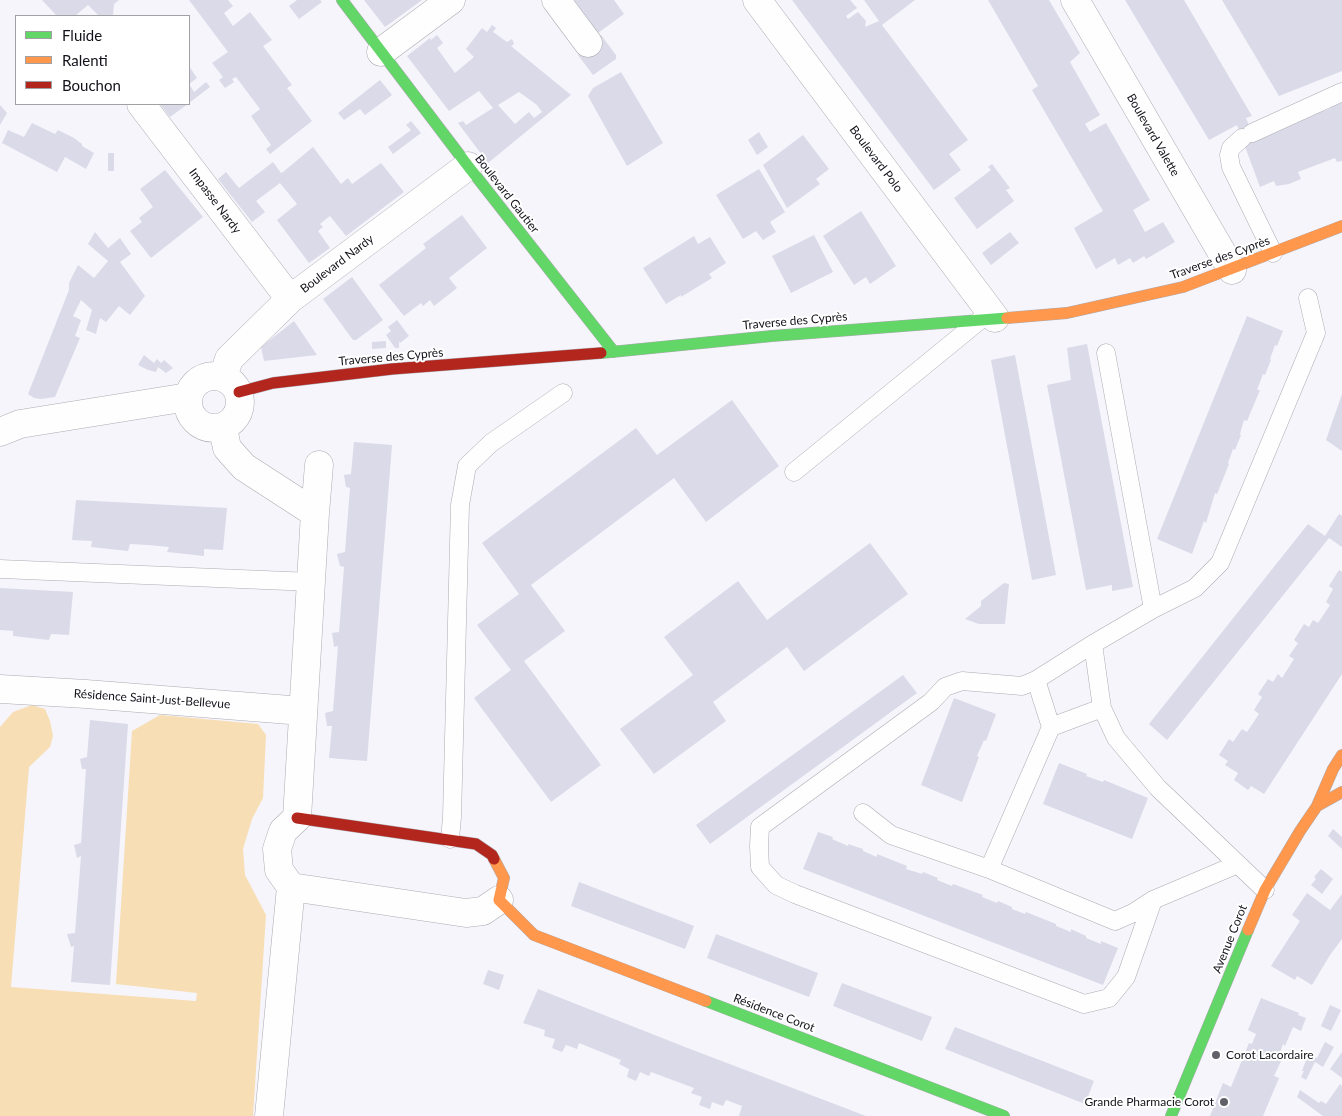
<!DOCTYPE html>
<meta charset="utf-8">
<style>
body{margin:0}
#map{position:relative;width:1342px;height:1116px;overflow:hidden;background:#f6f5fb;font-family:Lato,sans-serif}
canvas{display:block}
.legend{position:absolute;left:15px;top:15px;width:175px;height:90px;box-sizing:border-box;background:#fff;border:1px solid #a1a0a3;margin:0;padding:6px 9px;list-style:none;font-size:15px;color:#13121a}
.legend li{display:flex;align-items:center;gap:10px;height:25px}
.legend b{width:25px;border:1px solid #a1a0a3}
</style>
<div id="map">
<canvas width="1342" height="1116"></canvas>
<ul class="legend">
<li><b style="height:6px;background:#63d668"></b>Fluide</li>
<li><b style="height:6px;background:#ff974d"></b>Ralenti</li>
<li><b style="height:6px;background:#b3261e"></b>Bouchon</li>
</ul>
</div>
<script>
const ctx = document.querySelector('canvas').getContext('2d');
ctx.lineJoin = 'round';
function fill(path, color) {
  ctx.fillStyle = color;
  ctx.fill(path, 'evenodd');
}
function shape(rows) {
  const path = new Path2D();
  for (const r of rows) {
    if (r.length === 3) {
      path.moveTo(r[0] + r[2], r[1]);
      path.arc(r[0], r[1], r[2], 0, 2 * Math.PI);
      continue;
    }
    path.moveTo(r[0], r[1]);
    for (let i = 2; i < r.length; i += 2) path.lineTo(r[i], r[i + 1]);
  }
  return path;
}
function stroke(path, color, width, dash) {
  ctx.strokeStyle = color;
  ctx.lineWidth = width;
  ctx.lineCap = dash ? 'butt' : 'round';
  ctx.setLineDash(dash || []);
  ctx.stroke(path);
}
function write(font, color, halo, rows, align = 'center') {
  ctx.font = font + ' Lato,sans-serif';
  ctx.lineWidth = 4;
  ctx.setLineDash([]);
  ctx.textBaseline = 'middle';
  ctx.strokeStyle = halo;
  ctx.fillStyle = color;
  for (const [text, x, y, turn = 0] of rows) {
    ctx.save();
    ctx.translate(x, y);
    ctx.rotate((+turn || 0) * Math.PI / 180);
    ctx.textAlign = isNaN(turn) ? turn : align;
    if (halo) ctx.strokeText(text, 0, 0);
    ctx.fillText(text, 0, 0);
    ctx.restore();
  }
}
fill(shape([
 [32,705,45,709,50,721,53,736,50,747,29,767,11,987,196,1001,197,993,116,984,132,731,160,715,258,724,266,735,263,798,252,819,243,849,245,875,266,915,253,1116,0,1116,0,727,13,712]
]), '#f7deb4');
fill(shape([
 [42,0,119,0,114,4,113,16,99,16,88,5,75,16,57,16],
 [189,0,228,0,233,6,224,13,233,26,250,12,272,40,263,46,292,85,287,88,312,121,270,154,266,149,271,145,251,116,260,109,236,77,232,79,234,82,225,88,219,80,223,77,212,63,228,52],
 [297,0,320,0,322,2,299,19,289,6],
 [364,0,422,0,385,27],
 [574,0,614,0,624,14,598,33],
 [792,0,850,0,857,8,846,16,848,19,858,12,866,21,865,27,879,21,864,0,915,0,882,25,968,140,949,154,961,170,934,190],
 [988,0,1049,0,1080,53,1070,62,1100,115,1085,124,1090,132,1106,123,1150,200,1133,210,1145,232,1163,222,1175,242,1146,259,1144,256,1133,263,1130,258,1118,265,1115,258,1096,269,1074,228,1103,211,1032,90,1038,86],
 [1125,0,1184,0,1252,116,1246,118,1253,135,1295,122,1316,114,1315,112,1323,109,1324,111,1331,108,1330,106,1341,102,1342,103,1342,161,1337,162,1335,158,1298,172,1301,179,1289,184,1276,186,1274,181,1260,187,1237,125,1209,140],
 [1222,0,1342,0,1342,71,1279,96],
 [492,25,496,28,493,32,507,42,512,39,514,44,511,46,571,95,488,163,458,123,463,121,466,125,493,108,479,91,449,111,407,56,430,38,431,40,437,35,443,43,437,48,455,73,474,57,466,49,482,28,487,32],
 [519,92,537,105,542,112,534,118,529,112,515,124,498,105],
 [601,35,616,55,616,59,593,75,578,55],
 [189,66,197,78,189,84],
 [621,72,663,143,627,166,588,96,593,88],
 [380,80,392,95,365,115,360,109,344,120,338,113],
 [206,82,210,87,189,103,189,84,194,92],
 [160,104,188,104,170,117],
 [0,105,7,113,0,125],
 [411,121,421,133,393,154,388,147,411,130,406,125],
 [32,123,55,134,58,130,74,138,82,144,82,146,94,153,86,169,65,157,57,172,2,143,8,130,24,137],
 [759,132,768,147,757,155,748,140],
 [803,135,829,169,816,179,820,184,787,208,763,165],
 [313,147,341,184,348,178,352,184,381,163,404,192,346,236,330,216,320,224,323,227,318,231,330,248,309,263,277,220,297,204,280,183,256,201,265,212,252,222,218,179,226,172,239,188,273,162,281,173,283,172],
 [108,153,114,153,114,171,108,171],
 [992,164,1010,188,1006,190,1014,201,977,229,954,198,991,170,988,167],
 [759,169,785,212,770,222,776,232,763,240,756,231,743,239,716,195],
 [165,170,203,217,151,258,130,231,142,222,139,218,153,207,140,189],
 [861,211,896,266,870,284,866,277,854,285,823,236],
 [462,215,487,248,449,278,457,288,434,306,430,300,423,306,421,303,404,316,379,285,426,248,423,244],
 [95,232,108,248,120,238,131,254,120,262,145,296,130,315,119,306,106,322,100,318,96,334,86,330,92,310,81,300,73,316,81,320,75,336,80,338,55,397,41,399,34,398,28,394,69,290,69,283,78,265,94,278,108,261,88,244],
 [1010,232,1019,243,991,265,982,253],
 [814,235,833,272,791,293,772,256],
 [694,236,698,244,710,237,726,263,709,274,712,278,681,297,681,295,666,304,643,268],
 [352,277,383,320,356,340,353,340,323,299],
 [1247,316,1283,331,1277,346,1275,345,1270,359,1271,360,1265,375,1263,374,1257,390,1260,390,1247,421,1244,420,1240,434,1241,435,1235,450,1233,449,1228,463,1229,464,1217,494,1215,493,1206,523,1204,521,1192,554,1157,539],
 [397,320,409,336,400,343,399,341,399,348,395,348,386,335,391,331,388,327],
 [294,321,317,355,264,361,261,347],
 [386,341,386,348,372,349,372,342],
 [1087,344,1133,587,1112,591,1112,585,1086,590,1047,385,1071,380,1067,348],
 [144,355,154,363,157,359,161,363,164,360,173,368,166,373,158,367,156,372,148,370,138,365],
 [1015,355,1056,575,1032,580,991,360],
 [1342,394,1342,451,1326,440],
 [732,400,779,466,706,522,674,478,531,585,565,631,524,661,601,765,551,802,474,698,511,670,477,625,519,594,482,543,636,428,657,455],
 [354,442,392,445,367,761,329,758,332,726,327,726,325,713,333,711,338,646,334,647,332,633,339,632,344,567,340,566,337,554,345,552,350,488,346,487,344,475,351,474],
 [76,500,227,508,223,550,204,549,204,556,167,552,169,547,148,545,130,544,128,551,91,547,92,541,72,540],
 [1339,514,1342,516,1342,547,1329,538,1167,740,1149,724,1308,524,1325,536],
 [870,543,908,594,804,671,787,647,713,702,726,721,654,774,620,729,693,675,664,637,738,581,767,620],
 [1339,570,1342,572,1342,674,1264,794,1251,786,1248,790,1234,780,1238,773,1225,765,1228,761,1219,755,1229,739,1233,742,1242,729,1247,732,1259,714,1254,710,1262,697,1258,694,1268,679,1273,682,1278,674,1282,678,1294,659,1289,656,1298,643,1294,640,1304,624,1309,627,1313,620,1318,623,1330,605,1326,602,1333,589,1329,586],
 [1004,583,1009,584,1005,624,979,624,965,619,981,606,981,601],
 [0,588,73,592,69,635,51,634,49,640,13,636,13,631,0,630],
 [903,675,917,693,710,844,696,825],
 [954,698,996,714,986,741,984,740,977,756,979,757,962,802,921,785],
 [90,720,128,724,110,985,71,982,74,946,71,947,67,934,75,933,81,856,77,858,74,845,81,843,86,769,82,769,80,759,87,757],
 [1059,763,1087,774,1086,776,1103,782,1104,780,1148,798,1132,839,1043,804],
 [1333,829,1342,837,1342,849,1328,836],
 [818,832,833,837,832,839,848,846,848,844,863,849,863,851,877,857,877,854,907,866,906,869,922,874,923,872,938,878,937,880,952,886,953,884,983,895,982,897,997,903,998,901,1012,907,1012,909,1025,914,1026,912,1056,924,1056,926,1071,932,1071,929,1086,936,1086,938,1101,944,1101,941,1118,948,1103,985,803,869],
 [1321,869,1333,879,1322,894,1311,885,1316,879,1314,877],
 [579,882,694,926,685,949,571,906],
 [1307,893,1330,910,1342,894,1342,939,1330,955,1312,985,1297,976,1295,980,1271,966,1300,921,1292,915],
 [716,934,818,973,809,997,707,958],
 [488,970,504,975,499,990,483,984],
 [842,983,932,1017,922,1041,833,1006],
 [538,989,685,1047,866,1116,739,1116,742,1106,726,1100,723,1106,712,1102,710,1109,699,1105,702,1097,691,1093,694,1088,651,1072,649,1076,640,1072,636,1081,627,1077,629,1069,619,1064,621,1060,579,1043,577,1049,566,1045,562,1052,552,1048,555,1039,544,1036,545,1030,523,1023],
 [1261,998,1299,1013,1298,1015,1306,1018,1301,1031,1293,1027,1285,1046,1283,1044,1279,1055,1283,1057,1274,1076,1279,1078,1263,1116,1210,1116,1223,1083,1231,1087,1249,1043,1252,1044,1256,1034,1248,1030],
 [1330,1005,1341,1010,1331,1031,1321,1026],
 [955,1027,1094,1081,1085,1104,945,1049],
 [1325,1042,1334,1047,1323,1067,1315,1062,1306,1080,1301,1077,1304,1071,1302,1071,1308,1055,1317,1058],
 [1342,1052,1342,1078,1330,1069],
 [1340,1084,1342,1086,1342,1116,1323,1116,1297,1097,1300,1090,1319,1103,1321,1101,1326,1104]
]), '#dadae9');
const lane = shape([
 [1252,133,1342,92],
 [1242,138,1231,148,1229,155,1231,167,1273,253],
 [1106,353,1153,609],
 [794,472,979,321],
 [0,569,312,582],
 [1093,644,1102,708,1116,738,1158,788,1265,890],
 [1036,680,1051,727],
 [863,813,891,835,989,869,1115,921,1133,913,1153,900,1238,864],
 [450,839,452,817,460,505,467,466,491,443,563,393],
 [989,869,1051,727,1102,708],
 [1153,900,1126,977,1109,998,1084,1004,795,894,776,885,760,867,759,846,760,827,931,702,945,687,962,681,1022,686,1036,680,1093,644,1153,609,1195,588,1220,563,1316,333,1308,298]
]);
const street = shape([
 [556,0,588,43],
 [757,0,995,318],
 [1075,0,1232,270],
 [381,52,451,0],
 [141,104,290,299],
 [214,402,26],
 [223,377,229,359,290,299,468,166],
 [223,428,227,448,244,467,315,513],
 [0,432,20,424,188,397],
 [0,689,86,694,303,711],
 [291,887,466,913,483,911,499,900],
 [269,1116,291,887,279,870,277,849,283,831,297,818,315,513,319,465]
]);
const fast = shape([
 [342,0,468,166,614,352],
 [601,353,772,336,1007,318],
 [706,1001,1004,1116],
 [1171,1116,1248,930]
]);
const slow = shape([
 [1007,318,1067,313,1183,287,1342,226],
 [1317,806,1333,769,1342,755],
 [494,859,504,878,499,900,534,935,706,1001],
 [1248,930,1265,890,1300,831,1317,806,1342,792]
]);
const jam = shape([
 [239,392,273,383,392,369,601,353],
 [297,818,476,844,492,855,494,859]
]);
stroke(lane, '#acabb2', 19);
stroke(street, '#acabb2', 29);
stroke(fast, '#acabb2', 12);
stroke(slow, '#acabb2', 12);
stroke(jam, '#acabb2', 12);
stroke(lane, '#fefefe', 18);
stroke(street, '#fefefe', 28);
stroke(fast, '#63d668', 11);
stroke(slow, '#ff974d', 11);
stroke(jam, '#b3261e', 11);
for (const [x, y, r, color] of [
 [1216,1055,5,"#626169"],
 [1224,1102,5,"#626169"]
]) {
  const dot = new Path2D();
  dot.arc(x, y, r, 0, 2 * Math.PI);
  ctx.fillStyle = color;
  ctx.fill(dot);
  stroke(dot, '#fff', 2);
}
write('12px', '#13121a', '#fff', [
 ["Boulevard Valette",1153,135,60],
 ["Boulevard Polo",876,159,53],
 ["Boulevard Gautier",507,194,52],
 ["Impasse Nardy",215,201,53],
 ["Traverse des Cyprès",1220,258,-20],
 ["Boulevard Nardy",337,264,-37],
 ["Traverse des Cyprès",795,321,-5],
 ["Traverse des Cyprès",391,357,-5],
 ["Résidence Saint-Just-Bellevue",152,699,4],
 ["Avenue Corot",1230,939,-68],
 ["Résidence Corot",774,1013,21]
]);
write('12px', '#13121a', '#fff', [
 ["Corot Lacordaire",1226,1055],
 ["Grande Pharmacie Corot",1214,1102,"right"]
], 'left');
</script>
